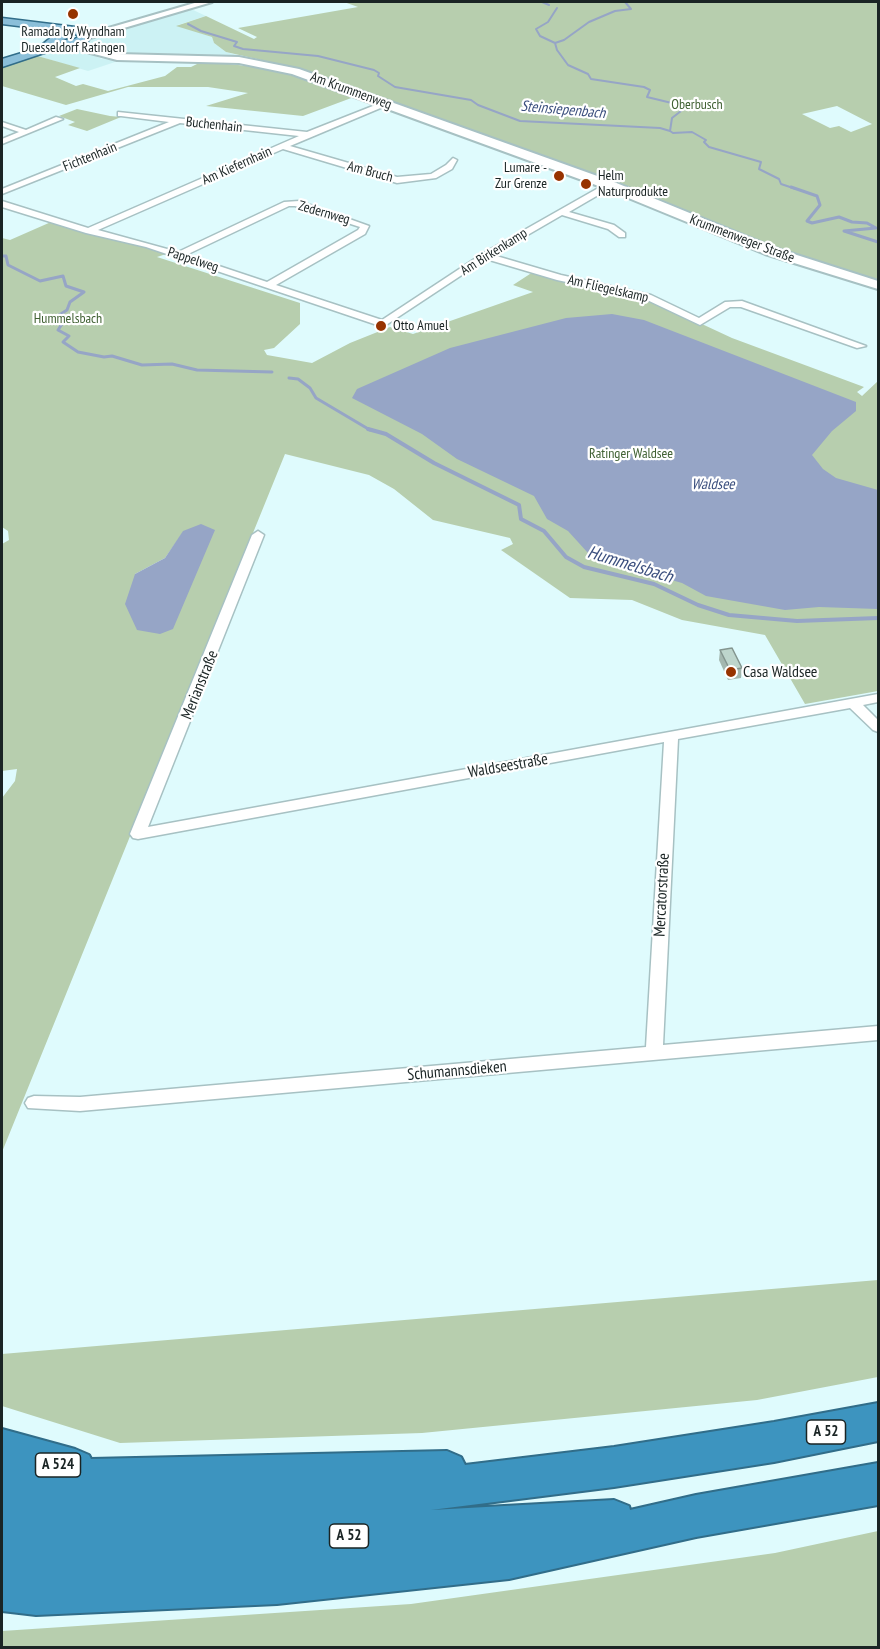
<!DOCTYPE html>
<meta charset="utf-8">
<style>
body{margin:0}
#map{position:relative;width:880px;height:1649px;overflow:hidden;background:#dffbfd;font-family:"PT Sans Narrow",sans-serif}
canvas{display:block}
.frame{position:absolute;inset:0;border:3px solid #1a2424;pointer-events:none}
</style>
<div id="map">
<canvas width="880" height="1649"></canvas>
<div class="frame"></div>
</div>
<script>
const ctx = document.querySelector('canvas').getContext('2d');
ctx.lineJoin = 'round';
function fill(path, color) {
  ctx.fillStyle = color;
  ctx.fill(path, 'evenodd');
}
function shape(rows) {
  const path = new Path2D();
  for (const r of rows) {
    path.moveTo(r[0], r[1]);
    for (let i = 2; i < r.length; i += 2) path.lineTo(r[i], r[i + 1]);
  }
  return path;
}
function stroke(path, color, width, dash) {
  ctx.strokeStyle = color;
  ctx.lineWidth = width;
  ctx.lineCap = dash ? 'butt' : 'round';
  ctx.setLineDash(dash || []);
  ctx.stroke(path);
}
function write(font, color, halo, rows, align = 'center') {
  ctx.font = font + ' "PT Sans Narrow",sans-serif';
  ctx.lineWidth = 4.5;
  ctx.setLineDash([]);
  ctx.textBaseline = 'middle';
  ctx.strokeStyle = halo;
  ctx.fillStyle = color;
  for (const [text, x, y, turn = 0] of rows) {
    ctx.save();
    ctx.translate(x, y);
    ctx.rotate((+turn || 0) * Math.PI / 180);
    ctx.textAlign = isNaN(turn) ? turn : align;
    if (halo) ctx.strokeText(text, 0, 0);
    ctx.fillText(text, 0, 0);
    ctx.restore();
  }
}
fill(shape([
 [191,9,206,16,178,25,212,37,214,43,226,52,241,56,131,56,103,52,86,45,84,42,95,36],
 [68,47,77,48,102,59,121,60,88,71,34,55]
]), '#ccf2f4');
fill(shape([
 [344,2,878,2,878,282,781,251,393,103,297,68,226,52,214,43,212,37,176,26,206,16,254,39,257,37,238,28,358,7],
 [837,106,872,124,851,132,839,126,830,128,802,114],
 [34,55,80,68,55,77,76,86,83,84,108,91,165,76,177,67,191,67,203,61,273,69,354,97,303,116,206,106,248,93,208,87,128,87,66,105,2,86,2,67],
 [77,109,110,116,121,117,87,131,68,125,75,122,59,116],
 [51,222,147,248,166,254,157,257,300,303,300,324,274,348,264,350,267,355,312,363,350,343,390,327,413,334,533,292,513,285,533,272,646,298,732,338,864,387,857,392,862,396,878,381,878,691,805,704,765,635,682,620,632,600,570,598,501,550,513,544,510,538,433,520,394,489,369,475,285,454,2,1152,2,798,15,781,17,769,2,771,2,544,9,540,8,531,2,527,2,238,10,240],
 [184,531,137,630,135,574,165,558],
 [878,1280,878,1377,757,1400,422,1433,120,1443,2,1406,2,1354],
 [878,1531,878,1647,2,1647,2,1631,411,1604,775,1553]
]), '#b7ceae');
fill(shape([
 [612,314,644,320,856,402,856,411,832,431,812,455,823,469,836,478,878,490,878,609,819,607,785,610,706,596,682,583,611,563,588,553,568,531,547,519,534,496,457,459,422,434,352,398,357,389,450,348,566,318],
 [201,524,215,530,173,629,160,634,137,630,125,604,135,574,165,558,183,531]
]), '#96a5c6');
stroke(shape([
 [452,2,480,2],
 [542,2,549,5],
 [625,2,631,9,615,11,589,22,564,40,555,43,557,50,568,65,588,74,591,79,644,87,650,90,647,97,680,105,681,111,672,118,670,131,673,133,692,132,706,140,704,142,709,147,761,162,759,169,779,179,781,184,796,189],
 [188,24,201,31,237,42,234,46,243,49,318,56,374,70,379,73,378,76,395,87,471,100,478,105,520,121,660,128,670,131],
 [555,43,540,36,536,29,548,22,557,8]
]), '#96a5c6', 2);
stroke(shape([
 [791,187,817,196,820,205,807,221,812,223,839,217,852,222,867,223,876,228,844,231,878,242],
 [2,256,6,256,8,265,40,281,63,276,66,286,84,292,70,302,67,310,53,319,62,324,58,330,69,336,63,342,78,352,104,357,112,356,142,365,172,364,197,370,272,372],
 [289,378,298,379,310,388,316,398,370,430]
]), '#96a5c6', 3);
stroke(shape([
 [368,429,386,434,434,463,519,505,521,519,544,531,566,557,584,567,654,584,698,605,729,615,797,621,878,618]
]), '#96a5c6', 4);
const street = shape([
 [383,102,390,104,290,146,397,177,431,174,446,165,453,158,457,160,452,169,436,178,397,183,283,149,98,230,178,252,284,202,299,201,369,226,365,234,276,285,382,320,482,254,609,182,612,183,612,187,569,212,614,225,625,233,625,237,619,237,608,229,562,215,493,255,561,275,651,295,699,318,725,302,742,301,866,346,857,348,741,307,730,307,700,325,645,299,557,280,486,259,383,327,146,247,86,233,2,207,2,201,88,228,299,136,180,123,2,194,2,189,169,122,121,116,118,116,118,112,307,132,383,102],
 [289,206,295,206,360,227,358,230,267,282,186,255,289,206],
 [56,117,63,119,2,144,2,139,19,132,2,126,2,122,26,130,56,117],
 [258,531,264,535,148,827,878,694,878,702,863,705,878,720,878,732,873,730,850,708,678,739,663,1045,878,1026,878,1040,80,1111,28,1108,25,1103,28,1098,34,1096,80,1097,646,1047,664,742,138,839,133,838,130,834,252,535,258,531]
]);
const secondary = shape([
 [198,2,212,2,90,38,86,39,81,36,198,2],
 [68,41,117,54,239,57,299,69,614,182,775,248,878,281,878,289,765,254,604,188,292,74,239,63,117,60,64,46,63,44,68,41]
]);
const primary = shape([
 [2,18,75,27,93,34,88,41,79,45,62,47,2,67,2,59,38,48,59,31,2,24,2,18],
 [75,34,80,36,73,40,62,40,75,34]
]);
const highway = shape([
 [878,1403,878,1441,774,1462,614,1487,431,1510,614,1500,629,1506,630,1510,696,1495,878,1463,878,1505,696,1537,509,1579,277,1604,36,1615,2,1611,2,1429,75,1449,89,1455,91,1459,447,1451,461,1457,465,1465,614,1447,774,1422,878,1403]
]);
stroke(street, '#a7c1c3', 3);
stroke(secondary, '#a7c1c3', 4);
stroke(primary, '#316d89', 3);
stroke(highway, '#316d89', 4);
fill(street, '#fff');
fill(secondary, '#fff');
fill(primary, '#8bbfd9');
fill(highway, '#3d94bf');
fill(shape([
 [720,650,742,668,741,678,728,680,719,660]
]), '#a3b7af');
const building = shape([
 [732,648,742,668,730,670,720,650,732,648]
]);
fill(building, '#bdd5cc');
stroke(building, '#84958f', 1.5);
for (const [x, y, r, color] of [
 [73,14,6,"#973300"],
 [559,176,6,"#973300"],
 [586,184,6,"#973300"],
 [381,326,6,"#973300"],
 [731,672,6,"#973300"]
]) {
  const dot = new Path2D();
  dot.arc(x, y, r, 0, 2 * Math.PI);
  ctx.fillStyle = color;
  ctx.fill(dot);
  stroke(dot, '#fff', 2);
}
write('14px', '#1a2424', '#fff', [
 ["Ramada by Wyndham",73,32,"center"],
 ["Duesseldorf Ratingen",73,48,"center"],
 ["Lumare -",547,168,"right"],
 ["Zur Grenze",547,184,"right"],
 ["Helm",598,176],
 ["Naturprodukte",598,192],
 ["Otto Amuel",393,326]
], 'left');
write('14px', '#1a2424', '#fff', [
 ["Am Krummenweg",351,91,20],
 ["Buchenhain",214,125,6],
 ["Fichtenhain",90,157,-22],
 ["Am Kiefernhain",237,166,-24],
 ["Am Bruch",370,172,15],
 ["Zedernweg",324,213,16],
 ["Krummenweger Straße",742,239,21],
 ["Am Birkenkamp",494,252,-32],
 ["Pappelweg",193,260,18],
 ["Am Fliegelskamp",608,289,13]
]);
write('14px', '#406133', '#fff', [
 ["Oberbusch",697,105],
 ["Hummelsbach",68,319],
 ["Ratinger Waldsee",631,454]
]);
write('italic 15px', '#3b4f7e', '#fff', [
 ["Steinsiepenbach",563,110,5],
 ["Waldsee",713,485]
]);
for (const [x, y, w] of [
 [826,1432,39],
 [58,1465,45],
 [349,1536,39]
]) {
  const box = new Path2D();
  box.roundRect(x - w / 2, y - 12, w, 24, 4.5);
  ctx.fillStyle = '#fff';
  ctx.fill(box);
  stroke(box, '#1a2424', 1.5);
}
write('bold 15px', '#1a2424', null, [
 ["A 52",826,1432],
 ["A 524",58,1465],
 ["A 52",349,1536]
]);
write('16px', '#1a2424', '#fff', [
 ["Casa Waldsee",743,672]
], 'left');
write('16px', '#1a2424', '#fff', [
 ["Merianstraße",200,685,-68],
 ["Waldseestraße",508,766,-10],
 ["Mercatorstraße",662,895,-87],
 ["Schumannsdieken",457,1071,-5]
]);
write('italic 18px', '#3b4f7e', '#fff', [
 ["Hummelsbach",630,565,17]
]);
</script>
